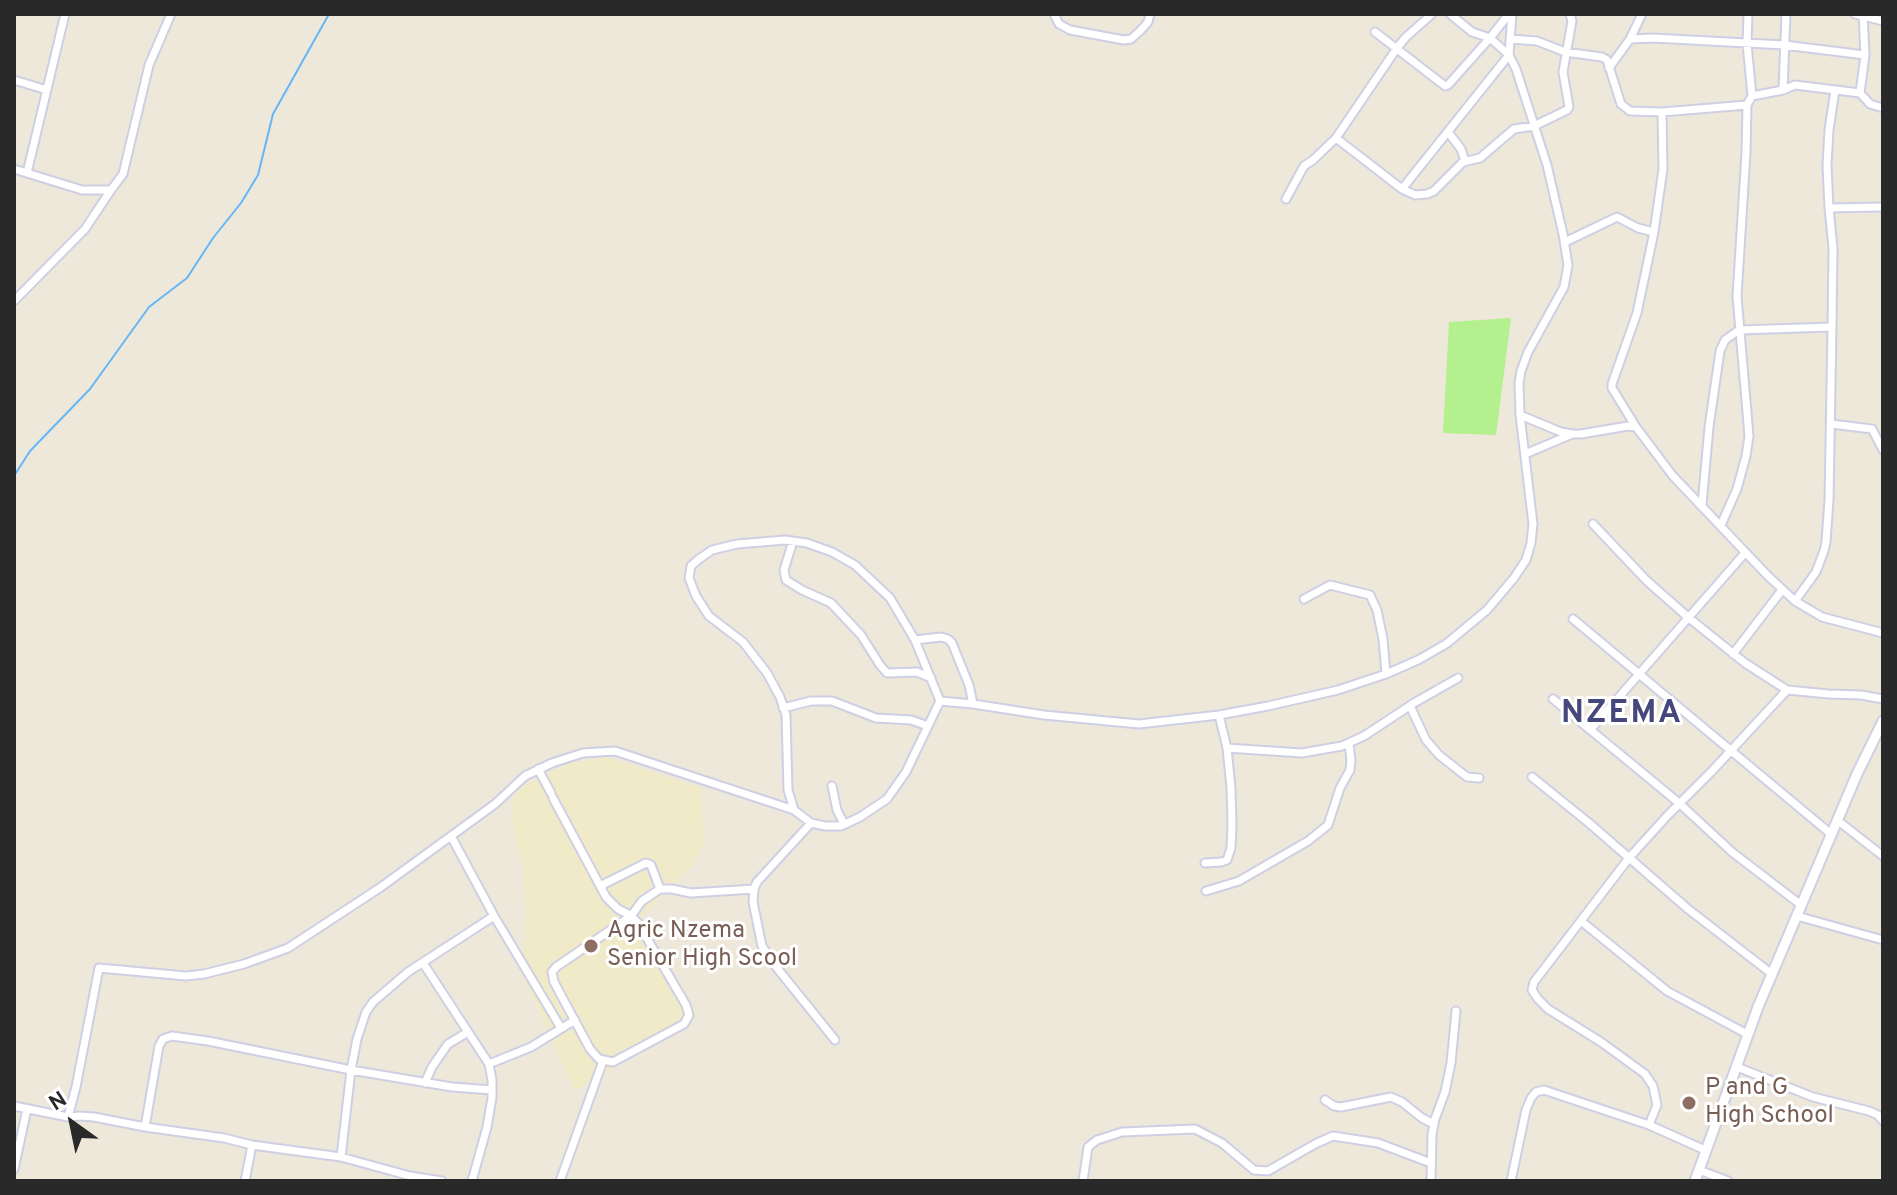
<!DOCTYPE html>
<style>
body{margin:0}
#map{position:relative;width:1897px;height:1195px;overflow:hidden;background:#ede8da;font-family:Overpass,sans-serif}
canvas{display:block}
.frame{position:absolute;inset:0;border:16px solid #292929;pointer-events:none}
.north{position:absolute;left:32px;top:1083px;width:80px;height:80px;-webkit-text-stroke:6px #fff;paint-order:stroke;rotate:327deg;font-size:22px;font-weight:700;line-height:32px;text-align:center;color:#292929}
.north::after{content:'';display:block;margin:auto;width:28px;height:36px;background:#292929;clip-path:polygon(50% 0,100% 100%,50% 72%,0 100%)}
</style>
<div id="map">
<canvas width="1897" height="1195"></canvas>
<div class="frame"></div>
<div class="north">N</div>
</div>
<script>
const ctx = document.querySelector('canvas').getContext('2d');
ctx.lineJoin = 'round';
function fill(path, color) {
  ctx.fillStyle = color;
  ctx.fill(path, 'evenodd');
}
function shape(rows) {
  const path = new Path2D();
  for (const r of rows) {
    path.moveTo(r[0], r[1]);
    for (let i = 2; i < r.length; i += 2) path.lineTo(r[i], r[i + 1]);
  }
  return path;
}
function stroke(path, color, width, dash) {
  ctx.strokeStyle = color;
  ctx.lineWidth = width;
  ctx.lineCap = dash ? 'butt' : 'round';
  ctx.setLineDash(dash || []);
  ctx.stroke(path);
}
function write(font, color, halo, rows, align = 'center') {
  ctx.font = font + ' Overpass,sans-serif';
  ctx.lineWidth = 6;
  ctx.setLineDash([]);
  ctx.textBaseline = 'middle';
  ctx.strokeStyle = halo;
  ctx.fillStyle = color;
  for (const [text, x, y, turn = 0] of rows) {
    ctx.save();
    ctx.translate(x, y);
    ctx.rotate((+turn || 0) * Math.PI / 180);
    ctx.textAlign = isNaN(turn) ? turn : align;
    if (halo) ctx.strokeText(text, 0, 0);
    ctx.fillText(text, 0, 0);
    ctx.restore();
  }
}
fill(shape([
 [605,757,701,788,704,843,691,867,641,917,696,1011,684,1028,574,1091,522,974,526,916,523,865,516,843,511,805,518,788,567,764]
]), '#f0eac8');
fill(shape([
 [1511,318,1496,435,1443,433,1449,322]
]), '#b4f08d');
stroke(shape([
 [14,476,30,451,90,389,149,307,187,278,213,238,241,203,258,175,273,114,329,14]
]), '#64b6f7', 2);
const minor = shape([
 [1054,14,1059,24,1070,30,1124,40,1131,39,1140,31,1148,22,1150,14],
 [1855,14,1883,21],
 [1863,14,1865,55,1860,93,1870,104,1883,108],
 [1375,32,1445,86,1448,85,1490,38,1509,14],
 [1510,39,1537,41,1565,52,1602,57,1607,60,1621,104,1630,111,1662,112,1747,105],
 [1630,39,1653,38,1784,45,1865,55],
 [1609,68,1630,39,1642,14],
 [14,80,47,90],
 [1783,90,1786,14],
 [1835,90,1829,130,1827,165,1829,208,1883,207],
 [1752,96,1783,90,1795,85,1860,93],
 [1448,132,1461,149,1465,161],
 [1336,138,1402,189,1415,195,1427,194,1434,191,1463,162,1480,158,1514,129,1534,126,1567,110,1569,107,1563,72,1572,21,1570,14],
 [14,169,82,190,111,190,123,174,149,65,171,14],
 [27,173,65,14],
 [1402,189,1509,55,1512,14],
 [1286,199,1304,166,1313,160,1336,138,1397,48,1406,37,1432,14],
 [1565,242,1617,217,1638,228,1654,232,1663,169,1662,112],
 [14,301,85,229,111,190],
 [1520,415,1561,432,1572,434,1581,434,1628,426,1636,427,1673,476,1767,575,1795,601,1822,617,1883,633],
 [1831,424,1872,429,1883,450],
 [1636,427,1612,388,1612,384,1637,313,1654,232],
 [1525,454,1570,435],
 [1702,505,1709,427,1720,351,1725,340,1739,330,1832,327],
 [1593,524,1647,581,1689,618,1745,663,1787,690,1829,694,1861,695,1883,699],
 [1721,525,1737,489,1746,456,1749,436,1737,296,1746,153,1747,105,1752,96,1747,44,1748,14],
 [785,540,807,543,832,552,855,565,890,598,915,640,940,701,906,772,887,799,860,817,841,826,825,826,811,823,794,810,788,790,786,715,780,697,767,673,743,642,709,616,696,596,689,578,691,566,699,559,712,550,737,544,785,540],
 [793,541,784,570,786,580,802,590,831,603,861,635,880,665,887,673,917,672,931,678],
 [1304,599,1330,585,1370,595,1377,610,1383,639,1386,674],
 [1795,601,1816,572,1824,551,1826,542,1829,500,1832,327,1833,248,1829,208],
 [1573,619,1831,834],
 [915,640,941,637,948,639,952,643,969,685,973,704],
 [1733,654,1782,590],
 [1553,699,1679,803,1732,852,1801,905],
 [940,701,973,704,1044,715,1139,724,1219,715,1268,706,1338,690,1386,674,1418,660,1446,644,1487,610,1514,578,1526,560,1531,543,1533,524,1520,415,1519,383,1521,371,1528,352,1564,287,1568,265,1563,234,1547,165,1516,69,1509,55,1490,38,1472,32,1450,14],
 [1410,706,1426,740,1439,755,1467,777,1479,778],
 [783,708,811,701,832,701,876,718,911,720,928,726],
 [1591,729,1745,553],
 [1227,748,1302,753,1342,746,1364,736,1414,703,1458,678],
 [538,769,551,793],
 [1532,777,1589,823,1688,909,1772,974],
 [832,786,837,810,844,824],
 [553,798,606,897,618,909,628,914,631,916,638,923,686,1005,689,1015,684,1024,613,1062,599,1059,590,1049,554,982,552,972,556,967,631,916,642,901,660,889,672,889,691,893,754,889],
 [1837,820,1883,856],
 [811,823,757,882,754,889,753,902,762,946,777,968,835,1040],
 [451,836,494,916,561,1028],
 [1205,863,1221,862,1227,860,1231,848,1232,825,1231,788,1227,748,1219,715],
 [600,886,646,863,651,865,660,889],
 [1206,891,1239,881,1308,841,1328,825,1340,788,1350,770,1351,760,1349,744],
 [1797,916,1883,940],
 [1581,921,1667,991,1747,1034],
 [423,963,489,1064,492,1080,492,1098,487,1127,472,1181],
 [489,1064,531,1047,575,1020],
 [1737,1067,1813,1097,1869,1111,1878,1115,1883,1121],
 [425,1083,432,1067,448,1044,468,1032],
 [1325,1100,1334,1106,1341,1107,1391,1097,1402,1102,1422,1118,1434,1124],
 [14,1106,68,1117,80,1116,94,1117,145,1127,224,1138,252,1145,341,1157,410,1176,442,1181],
 [68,1117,76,1087,99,968,186,976,204,974,244,964,288,948,381,887,495,804,525,776,552,763,583,753,615,751,794,810],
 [1649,1125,1657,1105,1653,1086,1645,1074,1601,1042,1548,1009,1538,999,1532,990,1534,982,1629,858,1667,816,1712,771,1787,690],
 [145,1127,159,1046,163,1039,172,1036,208,1041,351,1070,452,1087,492,1090],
 [341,1157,351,1070,357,1039,366,1012,373,1002,408,972,494,916],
 [14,1169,27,1109],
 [1699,1170,1728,1181],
 [245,1181,252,1145],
 [560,1181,603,1061],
 [1083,1181,1088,1147,1097,1140,1122,1132,1195,1129,1222,1143,1254,1170,1268,1171,1315,1144,1333,1136,1378,1143,1431,1163],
 [1431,1181,1432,1134,1435,1119,1445,1092,1451,1063,1456,1011],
 [1511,1181,1526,1110,1531,1098,1536,1092,1544,1090,1649,1125,1705,1150]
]);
const tertiary = shape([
 [1695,1181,1758,1007,1857,774,1883,721]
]);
stroke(minor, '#cfcfe4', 11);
stroke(tertiary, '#cfcfe4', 13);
stroke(minor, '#fff', 7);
stroke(tertiary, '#fff', 9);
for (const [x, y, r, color] of [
 [591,946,8,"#8d6e63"],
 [1689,1103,8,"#8d6e63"]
]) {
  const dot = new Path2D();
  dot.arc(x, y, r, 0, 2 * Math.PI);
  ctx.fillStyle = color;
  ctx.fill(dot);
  stroke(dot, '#fff', 3);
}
write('24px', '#785e54', '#fff', [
 ["Agric Nzema",607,932],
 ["Senior High Scool",607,960],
 ["P and G",1705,1089],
 ["High School",1705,1117]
], 'left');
ctx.letterSpacing = '2px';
write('bold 32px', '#46477d', '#fff', [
 ["NZEMA",1622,716]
]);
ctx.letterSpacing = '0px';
</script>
